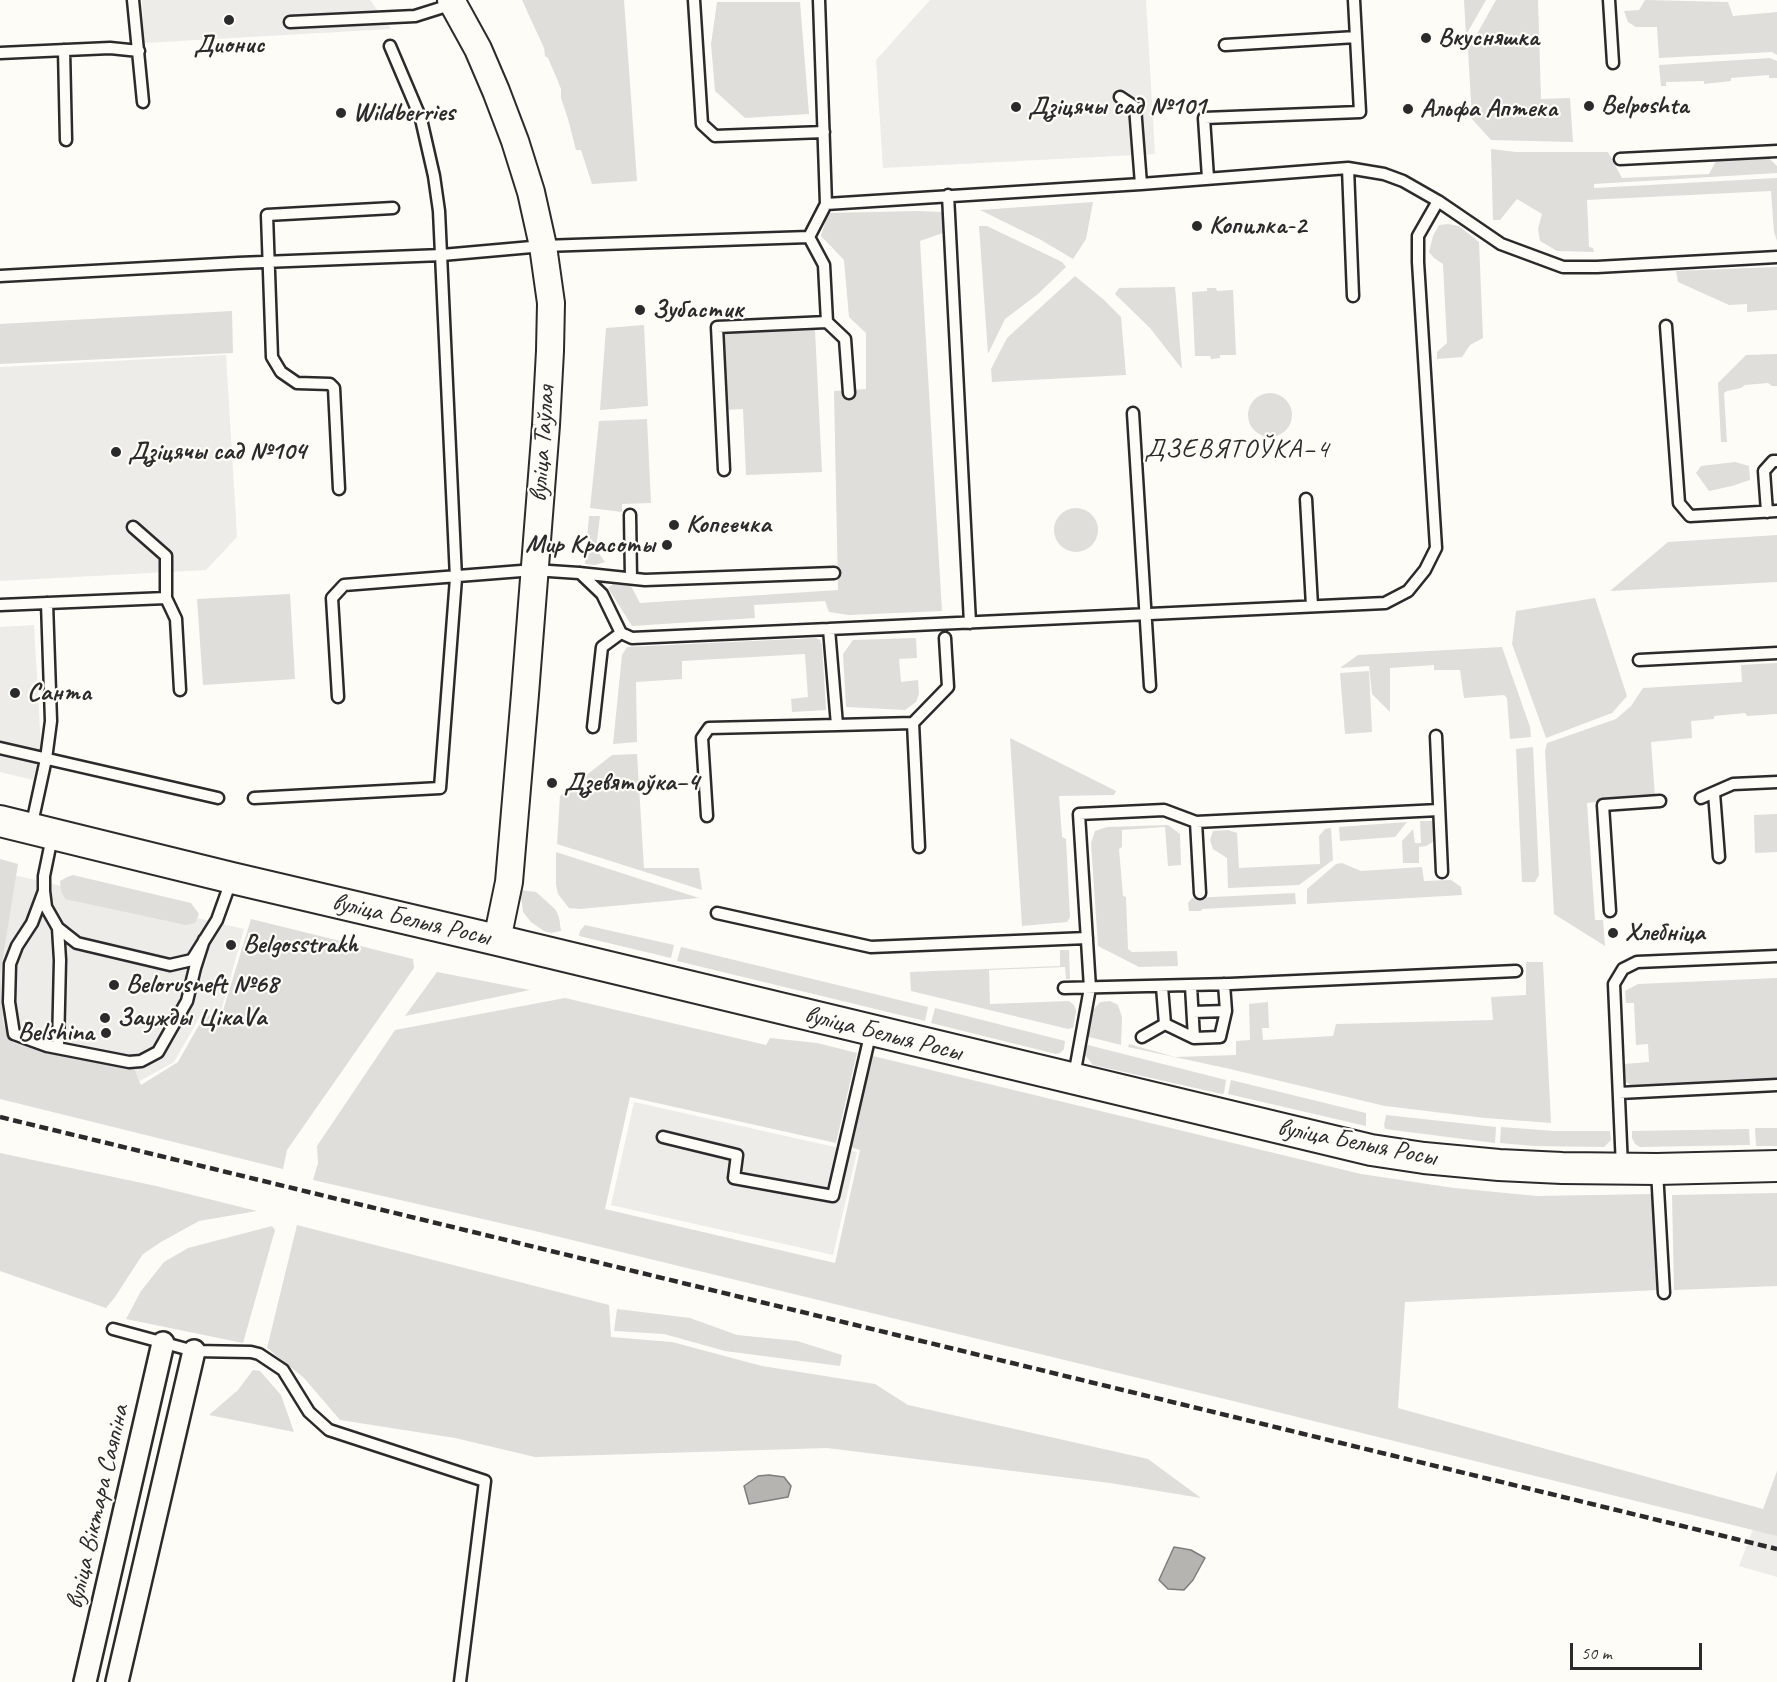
<!DOCTYPE html>
<meta charset="utf-8">
<style>
body{margin:0}
#map{position:relative;width:1777px;height:1682px;overflow:hidden;background:#fdfcf7;font-family:Caveat,sans-serif}
canvas{display:block}
.scale{position:absolute;left:1570px;top:1643px;width:132px;height:27px;box-sizing:border-box;border:3px solid #2b2b2b;border-top:0;padding-left:8px;font-size:18px;line-height:21px;white-space:nowrap;color:#2b2b2b;-webkit-text-stroke:4px #fdfcf7;paint-order:stroke}
</style>
<div id="map">
<canvas width="1777" height="1682"></canvas>
<div class="scale">50 m</div>
</div>
<script>
const ctx = document.querySelector('canvas').getContext('2d');
ctx.lineJoin = 'round';
function fill(path, color) {
  ctx.fillStyle = color;
  ctx.fill(path, 'evenodd');
}
function shape(rows) {
  const path = new Path2D();
  for (const r of rows) {
    if (r.length === 3) {
      path.moveTo(r[0] + r[2], r[1]);
      path.arc(r[0], r[1], r[2], 0, 2 * Math.PI);
      continue;
    }
    path.moveTo(r[0], r[1]);
    for (let i = 2; i < r.length; i += 2) path.lineTo(r[i], r[i + 1]);
  }
  return path;
}
function stroke(path, color, width, dash) {
  ctx.strokeStyle = color;
  ctx.lineWidth = width;
  ctx.lineCap = dash ? 'butt' : 'round';
  ctx.setLineDash(dash || []);
  ctx.stroke(path);
}
function write(font, color, halo, rows, align = 'center') {
  ctx.font = font + ' Caveat,sans-serif';
  ctx.lineWidth = 4.5;
  ctx.setLineDash([]);
  ctx.textBaseline = 'middle';
  ctx.strokeStyle = halo;
  ctx.fillStyle = color;
  for (const [text, x, y, turn = 0] of rows) {
    ctx.save();
    ctx.translate(x, y);
    ctx.rotate((+turn || 0) * Math.PI / 180);
    ctx.textAlign = isNaN(turn) ? turn : align;
    if (halo) ctx.strokeText(text, 0, 0);
    ctx.fillText(text, 0, 0);
    ctx.restore();
  }
}
fill(shape([
 [142,0,370,0,391,29,144,43],
 [930,0,1146,0,1155,154,883,168,876,60],
 [226,355,237,537,206,570,0,581,0,367],
 [34,625,41,747,33,780,0,772,0,627],
 [14,875,244,929,221,1011,202,1013,174,1062,140,1081,136,1073,18,1050,0,1030,0,959],
 [634,1102,857,1152,833,1255,611,1205],
 [1757,1519,1777,1522,1777,1577,1739,1566]
]), '#edece8');
fill(shape([
 [522,0,624,0,637,181,592,184,581,150,576,150,568,119,561,98,561,89,557,79,548,58,545,56,544,48],
 [1464,0,1486,0,1466,35],
 [1496,0,1538,0,1541,99,1570,98,1573,142,1491,140,1472,119,1468,50],
 [1645,0,1728,2,1733,16,1777,12,1777,55,1772,52,1659,58,1657,27,1636,27,1628,22,1624,11,1639,10],
 [717,2,800,2,809,114,745,118,715,91,711,44],
 [1770,58,1777,61,1777,78,1769,78,1769,75,1731,78,1731,81,1704,84,1704,81,1666,82,1666,86,1661,86,1659,65],
 [1491,149,1516,152,1608,152,1622,178,1709,174,1718,157,1767,156,1777,166,1777,173,1594,184,1594,188,1777,178,1777,241,1774,232,1771,191,1587,200,1589,247,1593,248,1594,252,1557,251,1540,241,1538,229,1542,214,1517,199,1500,220,1493,220],
 [1093,202,1086,239,1073,259,1041,240,980,210],
 [918,211,942,212,943,233,920,241,942,611,849,615,829,612,825,601,754,605,755,618,632,626,608,588,613,584,631,586,640,603,838,590,834,391,866,389,866,333,849,317,844,260,821,236,828,213],
 [1448,224,1459,226,1479,242,1483,338,1470,345,1462,357,1437,359,1437,352,1447,343,1443,264,1434,258,1429,252,1433,236,1439,225],
 [979,226,987,226,1062,262,1066,267,1038,294,1005,319,988,354],
 [1777,267,1777,310,1747,312,1747,304,1729,305,1678,282,1676,271],
 [1075,276,1103,299,1121,317,1126,375,992,382,991,369,1007,338],
 [1175,287,1182,369,1150,328,1115,294,1119,288],
 [1207,288,1216,288,1217,291,1233,290,1236,355,1220,355,1220,358,1211,359,1210,356,1195,356,1192,292,1207,291],
 [232,311,233,353,0,364,0,324],
 [644,325,648,406,600,410,606,328],
 [815,330,822,472,746,475,743,409,722,410,719,333],
 [1777,354,1777,386,1772,386,1768,383,1745,385,1741,388,1727,391,1724,393,1727,442,1721,442,1718,383,1746,355],
 [1270,415,22],
 [647,419,651,503,622,504,622,512,590,508,599,421],
 [1735,462,1749,466,1750,480,1732,486,1709,491,1696,473,1701,466],
 [1076,530,22],
 [589,516,600,516,596,549,605,562,595,565,585,564],
 [1777,535,1777,582,1610,591,1668,542],
 [290,594,295,679,203,685,197,599],
 [1595,598,1627,696,1612,713,1546,738,1512,644,1516,611],
 [816,638,820,640,822,645,826,710,792,712,791,699,808,697,805,654,682,661,682,679,636,682,637,742,613,744,622,655,627,647],
 [916,638,917,658,899,659,901,682,918,680,919,694,916,702,905,710,846,707,843,654,853,640],
 [1502,647,1530,727,1531,737,1510,739,1507,698,1504,695,1464,698,1460,670,1434,670,1434,665,1390,668,1390,712,1372,694,1369,666,1340,668,1358,655],
 [1777,663,1777,714,1747,716,1745,713,1714,716,1714,719,1691,721,1692,738,1651,742,1655,797,1587,803,1595,920,1603,920,1605,946,1554,914,1545,751,1547,743,1616,719,1631,706,1643,688,1742,682,1741,665],
 [1369,671,1372,732,1345,734,1340,673],
 [1010,738,1116,791,1114,795,1059,796,1062,837,1066,839,1070,917,1067,922,1022,926],
 [1533,747,1539,875,1535,882,1522,882,1516,749],
 [637,754,644,868,699,868,702,890,557,844,560,796,612,755],
 [1777,814,1777,852,1755,853,1754,815],
 [1420,821,1433,821,1437,831,1436,840,1426,846,1419,847,1419,863,1403,863,1402,841,1413,829,1415,843,1421,843],
 [1407,822,1395,837,1340,841,1339,827],
 [1168,825,1180,834,1181,865,1168,866,1165,827,1122,830,1122,847,1119,849,1123,896,1126,897,1128,949,1132,952,1177,951,1178,966,1139,967,1098,946,1091,843,1095,831,1107,827],
 [1331,828,1333,860,1299,885,1228,888,1227,858,1213,849,1210,840,1213,831,1228,830,1237,833,1239,868,1320,864,1319,836,1325,829],
 [556,852,699,898,580,909,569,908,558,894,556,884],
 [0,859,18,864,0,975,3,1024,13,1043,134,1068,141,1085,178,1062,204,1016,222,1014,251,919,413,959,414,968,287,1150,283,1169,0,1099],
 [1342,863,1361,871,1422,867,1424,881,1451,880,1461,887,1462,895,1307,904,1307,889,1336,864],
 [73,875,191,903,199,914,195,923,186,925,65,899,61,891,60,881,67,877],
 [520,890,536,892,555,909,559,917,561,931,551,933,544,931,531,922,523,912],
 [1295,893,1296,904,1202,909,1201,911,1189,911,1188,903,1192,898],
 [585,925,674,945,671,958,579,936,580,931],
 [681,947,928,1007,925,1021,677,961],
 [1060,950,1069,950,1070,979,1066,979,1065,967,989,970,990,1004,1069,1001,1074,1005,1076,1011,1073,1028,1068,1029,911,991,910,972,1060,966],
 [1526,962,1543,962,1551,1123,1485,1118,1385,1106,1230,1069,1128,1047,1129,1044,1175,1057,1236,1055,1236,1041,1250,1040,1249,1004,1268,1002,1269,1028,1262,1028,1263,1040,1333,1036,1336,1024,1493,1020,1491,997,1526,995],
 [437,972,530,990,405,1016],
 [1777,978,1777,1078,1632,1086,1626,1082,1624,1064,1649,1062,1648,1044,1636,1045,1634,1003,1626,1003,1625,991,1638,984],
 [565,998,766,1045,770,1038,817,1043,857,1053,836,1143,630,1097,605,1209,835,1263,860,1150,850,1147,873,1056,1361,1174,1454,1188,1537,1196,1654,1194,1659,1290,1405,1302,1398,1408,1763,1509,1777,1471,1777,1536,1237,1402,535,1231,313,1180,318,1163,317,1146,395,1030],
 [1110,1001,1118,1005,1122,1017,1121,1045,1085,1036,1093,1010,1100,1002],
 [935,1008,1065,1041,1064,1049,1060,1053,1056,1054,931,1023],
 [1088,1045,1226,1080,1224,1093,1222,1094,1093,1065,1085,1055,1084,1046],
 [1231,1080,1366,1113,1366,1126,1228,1094],
 [1386,1115,1496,1127,1495,1143,1385,1129,1384,1125],
 [1501,1127,1555,1131,1610,1131,1611,1140,1604,1147,1534,1146,1500,1143],
 [1777,1128,1777,1146,1756,1146,1755,1128],
 [1749,1129,1750,1145,1640,1147,1635,1144,1632,1138,1632,1131],
 [0,1153,156,1186,257,1211,199,1221,161,1242,143,1254,115,1297,106,1308,0,1271],
 [1777,1193,1777,1286,1674,1290,1672,1195],
 [297,1225,609,1305,611,1337,672,1342,762,1366,875,1384,908,1405,1148,1459,1201,1498,1110,1483,827,1448,535,1457,455,1438,340,1420,304,1378,267,1348],
 [272,1226,275,1230,243,1343,126,1319,141,1291,164,1262,188,1248],
 [617,1309,690,1318,737,1335,797,1341,842,1355,840,1366,725,1351,664,1334,614,1331],
 [253,1370,260,1371,281,1395,294,1432,209,1415,238,1390]
]), '#dfdeda');
const water = shape([
 [769,1475,784,1477,791,1486,788,1497,749,1504,744,1486,758,1476,769,1475],
 [1174,1547,1191,1550,1205,1558,1193,1580,1184,1590,1168,1589,1159,1580,1174,1547]
]);
fill(water, '#b5b4b1');
stroke(water, '#7e7d7b', 1.5);
const service = shape([
 [133,0,143,102],
 [694,0,702,124,715,136,824,132],
 [1609,0,1613,63],
 [290,22,415,16,453,4],
 [1225,45,1356,37],
 [64,50,66,140],
 [0,53,110,48,139,51],
 [1120,97,1135,107,1141,184],
 [1620,159,1777,151],
 [1348,168,1353,296],
 [1208,178,1204,118,1360,112,1354,0],
 [948,195,970,623],
 [826,204,1141,184,1348,168,1384,174,1403,181,1438,201,1501,244,1563,267,1597,267,1777,257],
 [809,237,824,265,827,322,845,339,849,393],
 [0,276,238,263,442,255,543,246,809,237,826,204,819,0],
 [1666,326,1679,503,1690,516,1777,511],
 [1133,413,1150,686],
 [724,470,717,327,827,322],
 [339,489,334,388,330,384,297,383,281,372,272,357,267,215,393,208],
 [1306,499,1312,606],
 [1767,512,1764,471,1773,461,1777,461],
 [630,515,631,578],
 [133,527,166,556,166,598],
 [580,573,602,594,621,633,632,638,829,629,837,725,913,723,919,847],
 [0,605,166,598,176,619,180,690],
 [829,629,1385,603,1408,591,1425,570,1436,548,1418,262,1418,236,1438,201],
 [1639,660,1777,653],
 [338,697,332,598,344,585,534,570,579,573,645,580,834,573],
 [913,723,948,687,945,638],
 [593,727,602,647,621,633],
 [1436,736,1442,872],
 [0,748,218,798],
 [1714,793,1719,857],
 [254,798,440,788,456,578,439,211,434,176,421,119,390,46],
 [1701,798,1733,784,1777,782],
 [707,816,702,738,709,728,837,725],
 [1196,822,1200,893],
 [31,828,46,759,51,721,47,603],
 [52,837,44,876,44,891,46,907,58,928,77,943,170,965,192,960,217,920,231,881],
 [44,891,32,923,17,946,10,964,9,1002,14,1034,47,1046,129,1062,141,1061,158,1052,187,1001,195,968,204,940],
 [1610,911,1603,805,1660,801],
 [717,913,871,947,1087,938],
 [1191,986,1194,1038,1220,1037,1226,1011,1224,984],
 [1162,987,1165,1024,1194,1038],
 [1064,988,1230,984,1516,971],
 [1193,1012,1226,1011],
 [1142,1037,1165,1024],
 [58,1048,60,960,58,928],
 [1074,1076,1090,988,1079,814,1164,810,1196,822,1439,810],
 [1619,1093,1777,1085],
 [663,1137,737,1155,734,1178,833,1196,871,1031],
 [1622,1167,1614,984,1623,969,1637,962,1777,956],
 [1657,1171,1664,1293],
 [113,1329,194,1351,251,1352,259,1354,283,1370,309,1412,329,1430,485,1481,460,1682]
]);
const minor = shape([
 [85,1682,163,1343],
 [117,1682,194,1351]
]);
const tertiary = shape([
 [451,0,478,49,496,91,515,141,531,192,543,246,551,303,550,351,546,425,525,694,509,882,497,940]
]);
const secondary = shape([
 [0,821,232,878,497,940,1371,1150,1424,1158,1499,1165,1562,1168,1657,1169,1777,1166]
]);
stroke(service, '#2b2b2b', 15);
stroke(minor, '#2b2b2b', 26);
stroke(tertiary, '#2b2b2b', 30);
stroke(secondary, '#2b2b2b', 34);
stroke(service, '#fdfcf7', 10);
stroke(minor, '#fdfcf7', 21);
stroke(tertiary, '#fdfcf7', 26);
stroke(secondary, '#fdfcf7', 30);
stroke(shape([
 [0,1117,1777,1549]
]), '#2b2b2b', 4.5, [9, 4.5]);
for (const [x, y, r, color] of [
 [229,20,6,"#2b2b2b"],
 [1426,38,6,"#2b2b2b"],
 [1589,106,6,"#2b2b2b"],
 [1016,107,6,"#2b2b2b"],
 [1408,109,6,"#2b2b2b"],
 [341,113,6,"#2b2b2b"],
 [1197,226,6,"#2b2b2b"],
 [640,310,6,"#2b2b2b"],
 [116,452,6,"#2b2b2b"],
 [674,525,6,"#2b2b2b"],
 [667,545,6,"#2b2b2b"],
 [15,693,6,"#2b2b2b"],
 [552,783,6,"#2b2b2b"],
 [1613,933,6,"#2b2b2b"],
 [231,945,6,"#2b2b2b"],
 [114,985,6,"#2b2b2b"],
 [105,1018,6,"#2b2b2b"],
 [106,1033,6,"#2b2b2b"]
]) {
  const dot = new Path2D();
  dot.arc(x, y, r, 0, 2 * Math.PI);
  ctx.fillStyle = color;
  ctx.fill(dot);
  stroke(dot, '#fdfcf7', 2);
}
write('bold 26px', '#2b2b2b', '#fdfcf7', [
 ["Вкусняшка",1438,38],
 ["Дионис",229,45,"center"],
 ["Belposhta",1601,106],
 ["Дзіцячы сад №101",1028,107],
 ["Альфа Аптека",1420,109],
 ["Wildberries",353,113],
 ["Копилка-2",1209,226],
 ["Зубастик",652,310],
 ["Дзіцячы сад №104",128,452],
 ["Копеечка",686,525],
 ["Мир Красоты",655,545,"right"],
 ["Санта",27,693],
 ["Дзевятоўка–4",564,783],
 ["Хлебніца",1625,933],
 ["Belgosstrakh",243,945],
 ["Belorusneft №68",126,985],
 ["Заужды ЦікаVа",117,1018],
 ["Belshina",94,1033,"right"]
], 'left');
write('26px', '#2b2b2b', '#fdfcf7', [
 ["вуліца Таўлая",543,444,-86],
 ["вуліца Белыя Росы",411,920,13],
 ["вуліца Белыя Росы",883,1034,14],
 ["вуліца Белыя Росы",1357,1143,11],
 ["вуліца Віктара Саяпіна",98,1507,-77]
]);
ctx.letterSpacing = '1.5px';
write('27px', '#2b2b2b', '#fdfcf7', [
 ["ДЗЕВЯТОЎКА–4",1237,450]
]);
ctx.letterSpacing = '0px';
</script>
